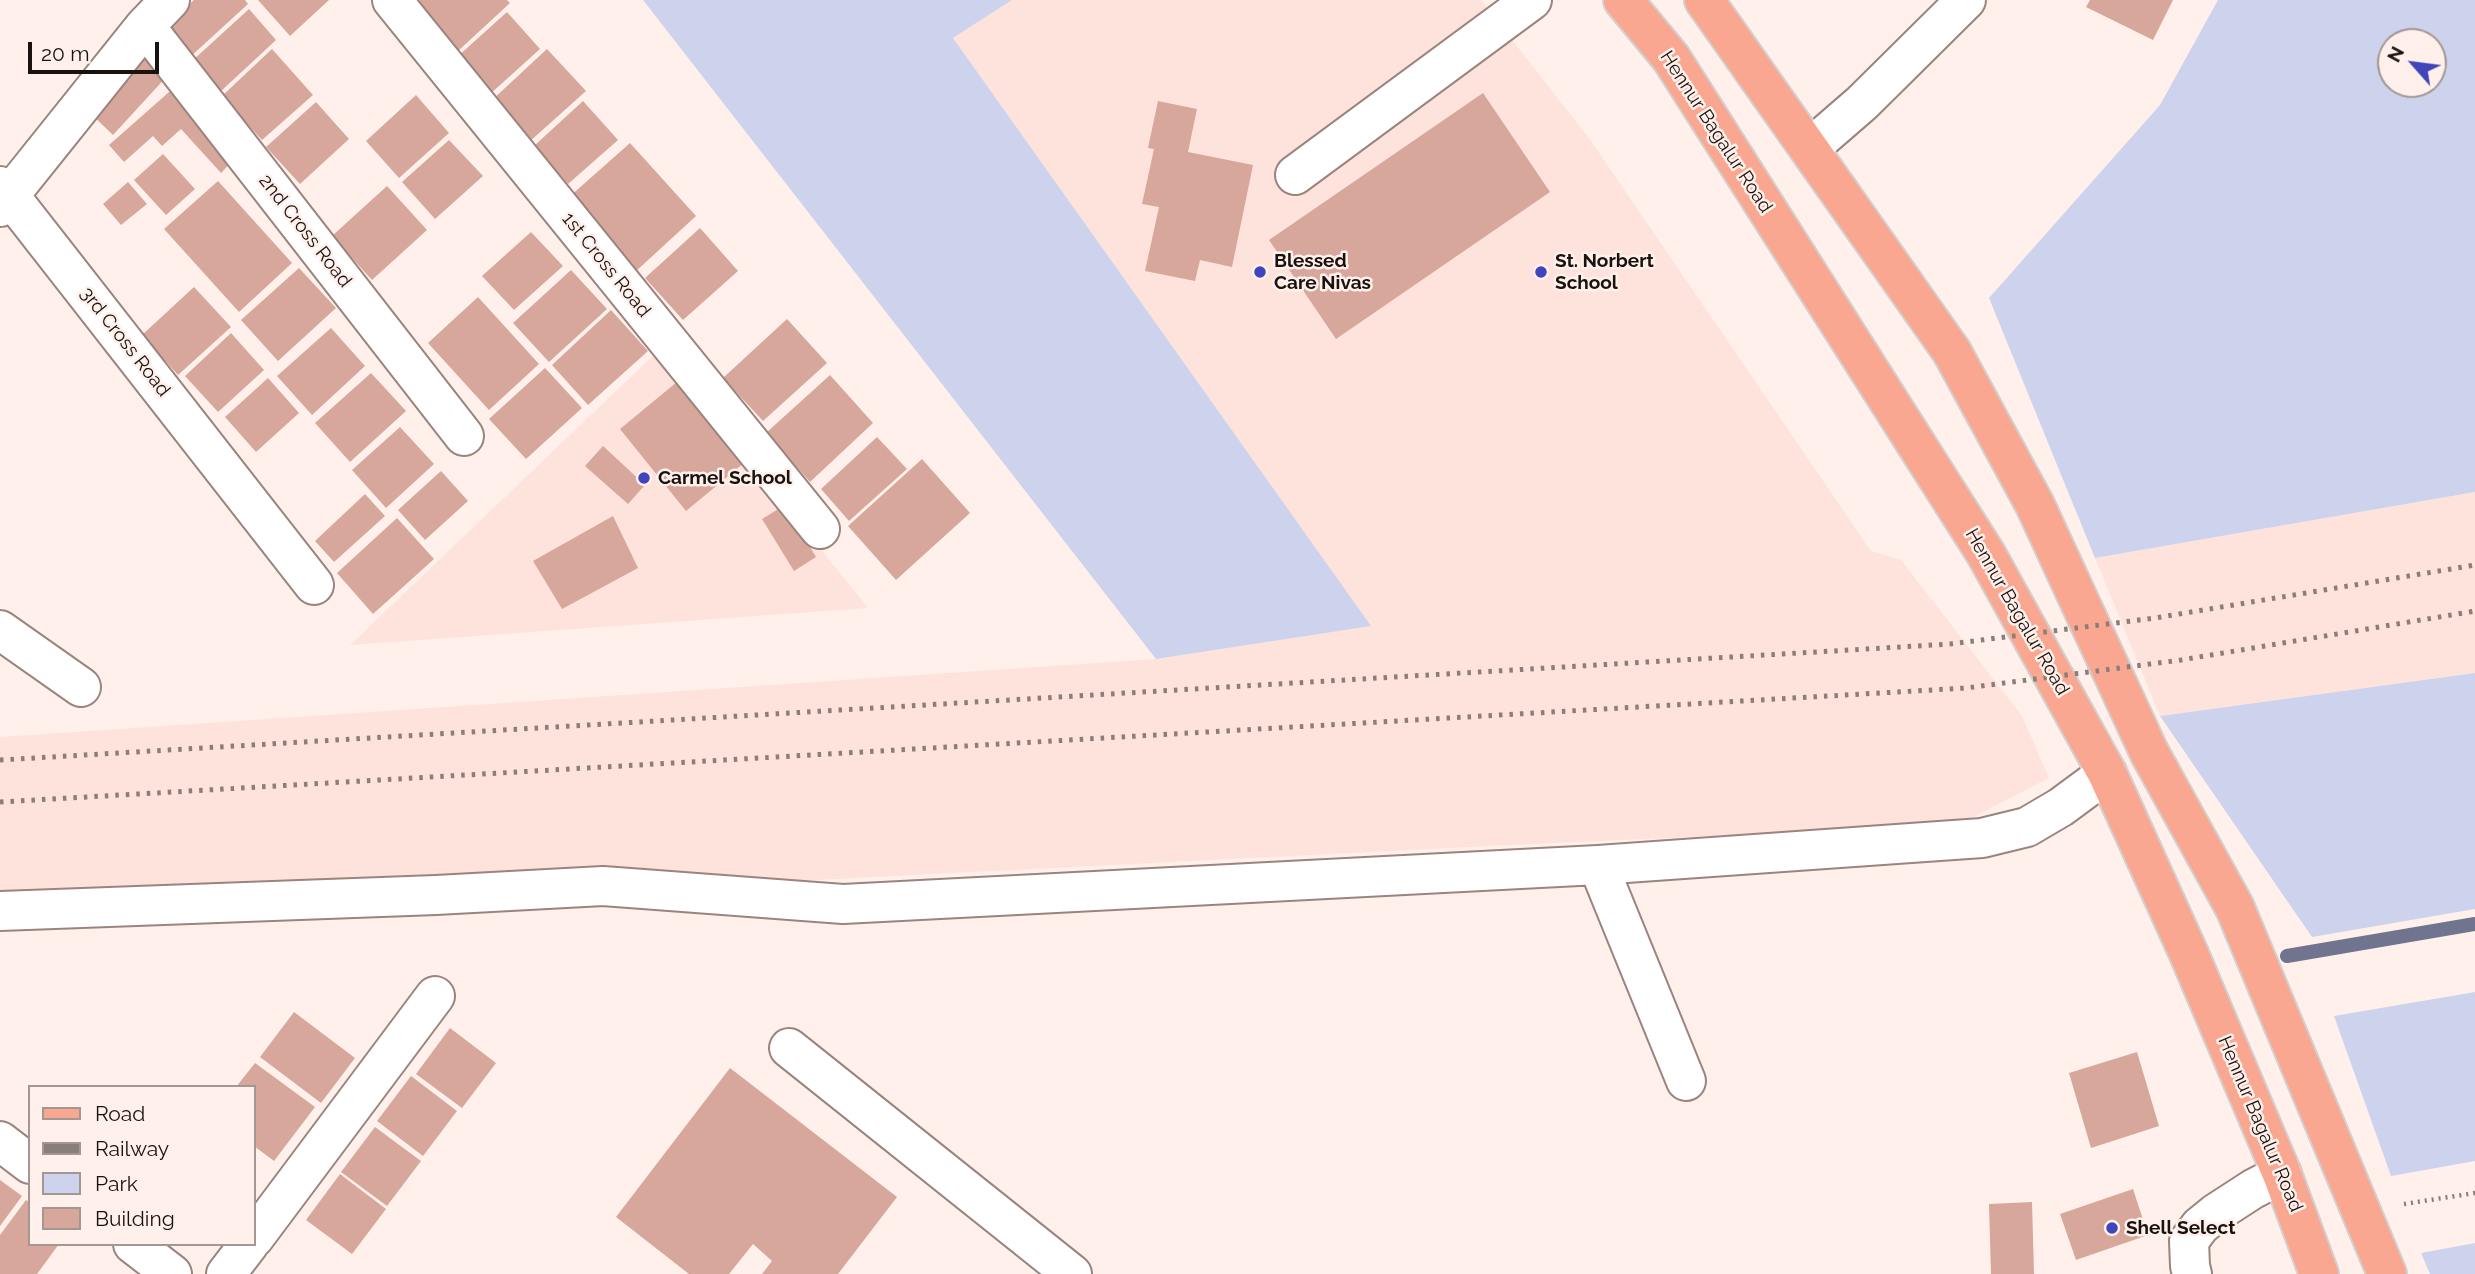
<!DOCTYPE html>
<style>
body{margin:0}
#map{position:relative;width:2475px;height:1274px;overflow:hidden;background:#fff0eb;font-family:Raleway,sans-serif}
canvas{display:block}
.legend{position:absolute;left:28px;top:1085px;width:228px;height:161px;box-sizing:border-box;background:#fff0eb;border:2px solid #a39793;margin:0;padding:9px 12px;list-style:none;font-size:21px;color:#1a120f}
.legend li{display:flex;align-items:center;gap:14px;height:35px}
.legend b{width:35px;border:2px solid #a39793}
.north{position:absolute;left:2377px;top:28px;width:70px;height:70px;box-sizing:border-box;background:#fff0eb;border:2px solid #a39793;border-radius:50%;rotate:298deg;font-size:19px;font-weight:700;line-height:28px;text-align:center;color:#1a120f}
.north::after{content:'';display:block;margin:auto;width:24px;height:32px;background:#4045ba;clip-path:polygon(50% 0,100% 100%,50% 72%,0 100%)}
.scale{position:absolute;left:28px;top:42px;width:131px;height:32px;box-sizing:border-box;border:4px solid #1a120f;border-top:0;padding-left:9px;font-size:21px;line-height:24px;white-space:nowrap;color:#1a120f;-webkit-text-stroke:5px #fff0eb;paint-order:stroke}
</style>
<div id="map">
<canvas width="2475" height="1274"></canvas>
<ul class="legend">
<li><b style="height:9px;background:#faa791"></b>Road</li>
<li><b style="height:9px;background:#8a7e7a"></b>Railway</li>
<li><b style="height:19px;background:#cdd3ec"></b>Park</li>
<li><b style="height:19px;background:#d6a79a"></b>Building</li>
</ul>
<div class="north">N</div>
<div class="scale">20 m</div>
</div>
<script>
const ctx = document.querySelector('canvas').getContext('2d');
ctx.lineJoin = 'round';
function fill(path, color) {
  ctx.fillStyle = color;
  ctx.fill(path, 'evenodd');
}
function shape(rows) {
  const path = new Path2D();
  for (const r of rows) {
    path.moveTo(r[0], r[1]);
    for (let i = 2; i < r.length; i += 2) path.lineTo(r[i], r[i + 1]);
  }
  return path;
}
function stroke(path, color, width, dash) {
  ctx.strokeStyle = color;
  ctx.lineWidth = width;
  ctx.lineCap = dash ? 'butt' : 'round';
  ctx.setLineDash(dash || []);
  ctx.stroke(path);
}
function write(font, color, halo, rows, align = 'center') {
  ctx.font = font + ' Raleway,sans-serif';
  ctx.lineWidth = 5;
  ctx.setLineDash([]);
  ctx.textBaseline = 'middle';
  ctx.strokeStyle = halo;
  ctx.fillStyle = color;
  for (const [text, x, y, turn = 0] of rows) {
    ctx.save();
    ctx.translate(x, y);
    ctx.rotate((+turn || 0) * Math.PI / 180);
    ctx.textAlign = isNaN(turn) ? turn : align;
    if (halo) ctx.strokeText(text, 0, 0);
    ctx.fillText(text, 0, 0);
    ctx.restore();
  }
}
fill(shape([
 [1012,0,1481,0,1591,141,1871,551,1901,560,2022,716,2049,778,1958,825,1488,846,815,880,323,883,0,895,0,737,1156,659,1370,626,953,38],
 [660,349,868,608,350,645],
 [2475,492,2475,673,2160,716,2095,558]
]), '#fee3dc');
fill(shape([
 [643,0,1012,0,953,38,1371,626,1156,659],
 [2218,0,2475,0,2475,492,2095,558,1989,298,2160,105],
 [2433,42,2433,84,2391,84,2391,42],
 [2475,673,2475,909,2312,937,2160,716],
 [2475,992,2475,1161,2391,1176,2334,1016],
 [2475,1243,2475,1274,2430,1274,2421,1253]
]), '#cdd3ec');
stroke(shape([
 [2287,956,2475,924]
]), '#70748e', 14);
fill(shape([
 [194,0,245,0,248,4,189,58,163,29],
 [258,0,329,0,290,36],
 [420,0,507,0,510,3,458,51,415,4],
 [2090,0,2173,0,2153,40,2086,7],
 [249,9,276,40,220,92,192,61],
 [507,12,540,49,489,95,456,58],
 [145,48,169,74,113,135,87,110],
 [272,49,313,95,262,140,222,96],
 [547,49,586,91,528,143,491,101],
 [177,85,237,156,221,173,181,129,162,146,153,136,124,162,109,145],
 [1483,93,1550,192,1336,339,1269,240],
 [416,95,449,133,399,178,366,141],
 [583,101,618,140,568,184,534,146],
 [1158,101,1197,109,1188,152,1253,165,1232,267,1200,260,1195,281,1145,271,1159,207,1142,204,1154,149,1148,148],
 [316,102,349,139,300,184,266,147],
 [449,140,483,176,435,219,402,182],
 [630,143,696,216,635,272,568,198],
 [163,154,195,189,166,215,134,180],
 [218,181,292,263,239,312,164,229],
 [128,182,147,204,121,225,103,204],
 [387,186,427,230,372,280,332,236],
 [700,228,738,271,683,320,645,278],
 [531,232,563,266,514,310,482,276],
 [299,268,336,308,278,361,241,320],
 [571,270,607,309,549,362,513,323],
 [194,287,231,327,178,375,142,335],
 [478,297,539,364,489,410,428,343],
 [611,310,648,351,588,405,552,365],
 [787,319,827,363,763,421,723,378],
 [331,328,365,366,312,415,277,376],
 [231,333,264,370,218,412,185,376],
 [545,368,582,408,526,459,489,419],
 [371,373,406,411,350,462,315,423],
 [830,375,873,423,810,482,766,433],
 [683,377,750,458,686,511,620,429],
 [268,378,299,413,256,452,225,417],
 [400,427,434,464,386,508,352,470],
 [877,437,907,469,849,521,821,489],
 [603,446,645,485,628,504,585,466],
 [922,459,970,513,896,580,848,526],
 [441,471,468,501,425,540,398,510],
 [365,494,385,516,334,562,315,541],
 [785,505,816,557,794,571,762,519],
 [613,516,638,568,562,609,533,561],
 [397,518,434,559,373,614,337,573],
 [294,1012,355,1058,321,1103,260,1057],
 [450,1028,496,1063,462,1108,416,1074],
 [2137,1052,2159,1126,2091,1148,2069,1073],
 [255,1063,315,1107,274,1161,254,1146,254,1087,236,1087],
 [730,1068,897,1197,838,1274,762,1274,772,1261,753,1244,729,1274,689,1274,616,1217],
 [411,1076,457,1111,423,1156,377,1121],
 [375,1127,421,1161,387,1206,341,1172],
 [340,1174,386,1209,352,1254,306,1220],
 [0,1180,22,1196,0,1226],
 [2133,1189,2148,1235,2076,1260,2060,1214],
 [26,1200,30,1203,30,1244,59,1244,37,1274,0,1274,0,1235],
 [2032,1202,2034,1274,1991,1274,1989,1204]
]), '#d6a79a');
const minor = shape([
 [392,0,820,529],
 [145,26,464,436],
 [1810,148,1862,103,1966,0],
 [1295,175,1532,0],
 [0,186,9,195,314,585],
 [0,207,145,26,170,0],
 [0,630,81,687],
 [1598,865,1686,1081],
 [0,911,436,895,603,886,843,904,1598,865,1982,838,2027,827,2061,807,2107,773],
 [789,1048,1072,1274],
 [0,1141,30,1164],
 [254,1238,435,996],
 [133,1244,172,1274],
 [226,1274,249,1244],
 [2192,1274,2190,1266,2189,1241,2200,1226,2216,1213,2253,1189,2282,1174]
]);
const major = shape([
 [1623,0,1671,58,1986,554,2107,773,2189,954,2282,1174,2319,1274],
 [1704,0,1952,352,2035,505,2149,752,2235,908,2387,1274]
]);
stroke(minor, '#9b847e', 42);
stroke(major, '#d1d0cf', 42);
stroke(shape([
 [2404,1204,2475,1193]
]), '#887d79', 4.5, [2, 5]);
stroke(minor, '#fff', 38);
stroke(major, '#faa791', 38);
stroke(shape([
 [0,760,1950,644,2155,618,2475,565],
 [0,802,1966,688,2181,660,2475,611]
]), '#8a7e7a', 5, [3.5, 7]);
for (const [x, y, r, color] of [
 [1260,272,7,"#4045ba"],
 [1541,272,7,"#4045ba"],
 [644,478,7,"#4045ba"],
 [2112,1228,7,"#4045ba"]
]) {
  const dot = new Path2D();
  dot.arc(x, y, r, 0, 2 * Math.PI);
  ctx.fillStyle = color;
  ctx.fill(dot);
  stroke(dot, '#fff0eb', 2.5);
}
write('19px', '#1a120f', '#fff0eb', [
 ["Hennur Bagalur Road",1716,132,57],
 ["2nd Cross Road",305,231,52],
 ["1st Cross Road",606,265,51],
 ["3rd Cross Road",125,342,52],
 ["Hennur Bagalur Road",2017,612,60],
 ["Hennur Bagalur Road",2260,1124,67]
]);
write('bold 19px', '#1a120f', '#fff0eb', [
 ["Blessed",1274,261],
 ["Care Nivas",1274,283],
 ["St. Norbert",1555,261],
 ["School",1555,283],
 ["Carmel School",658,478],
 ["Shell Select",2126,1228]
], 'left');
</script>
